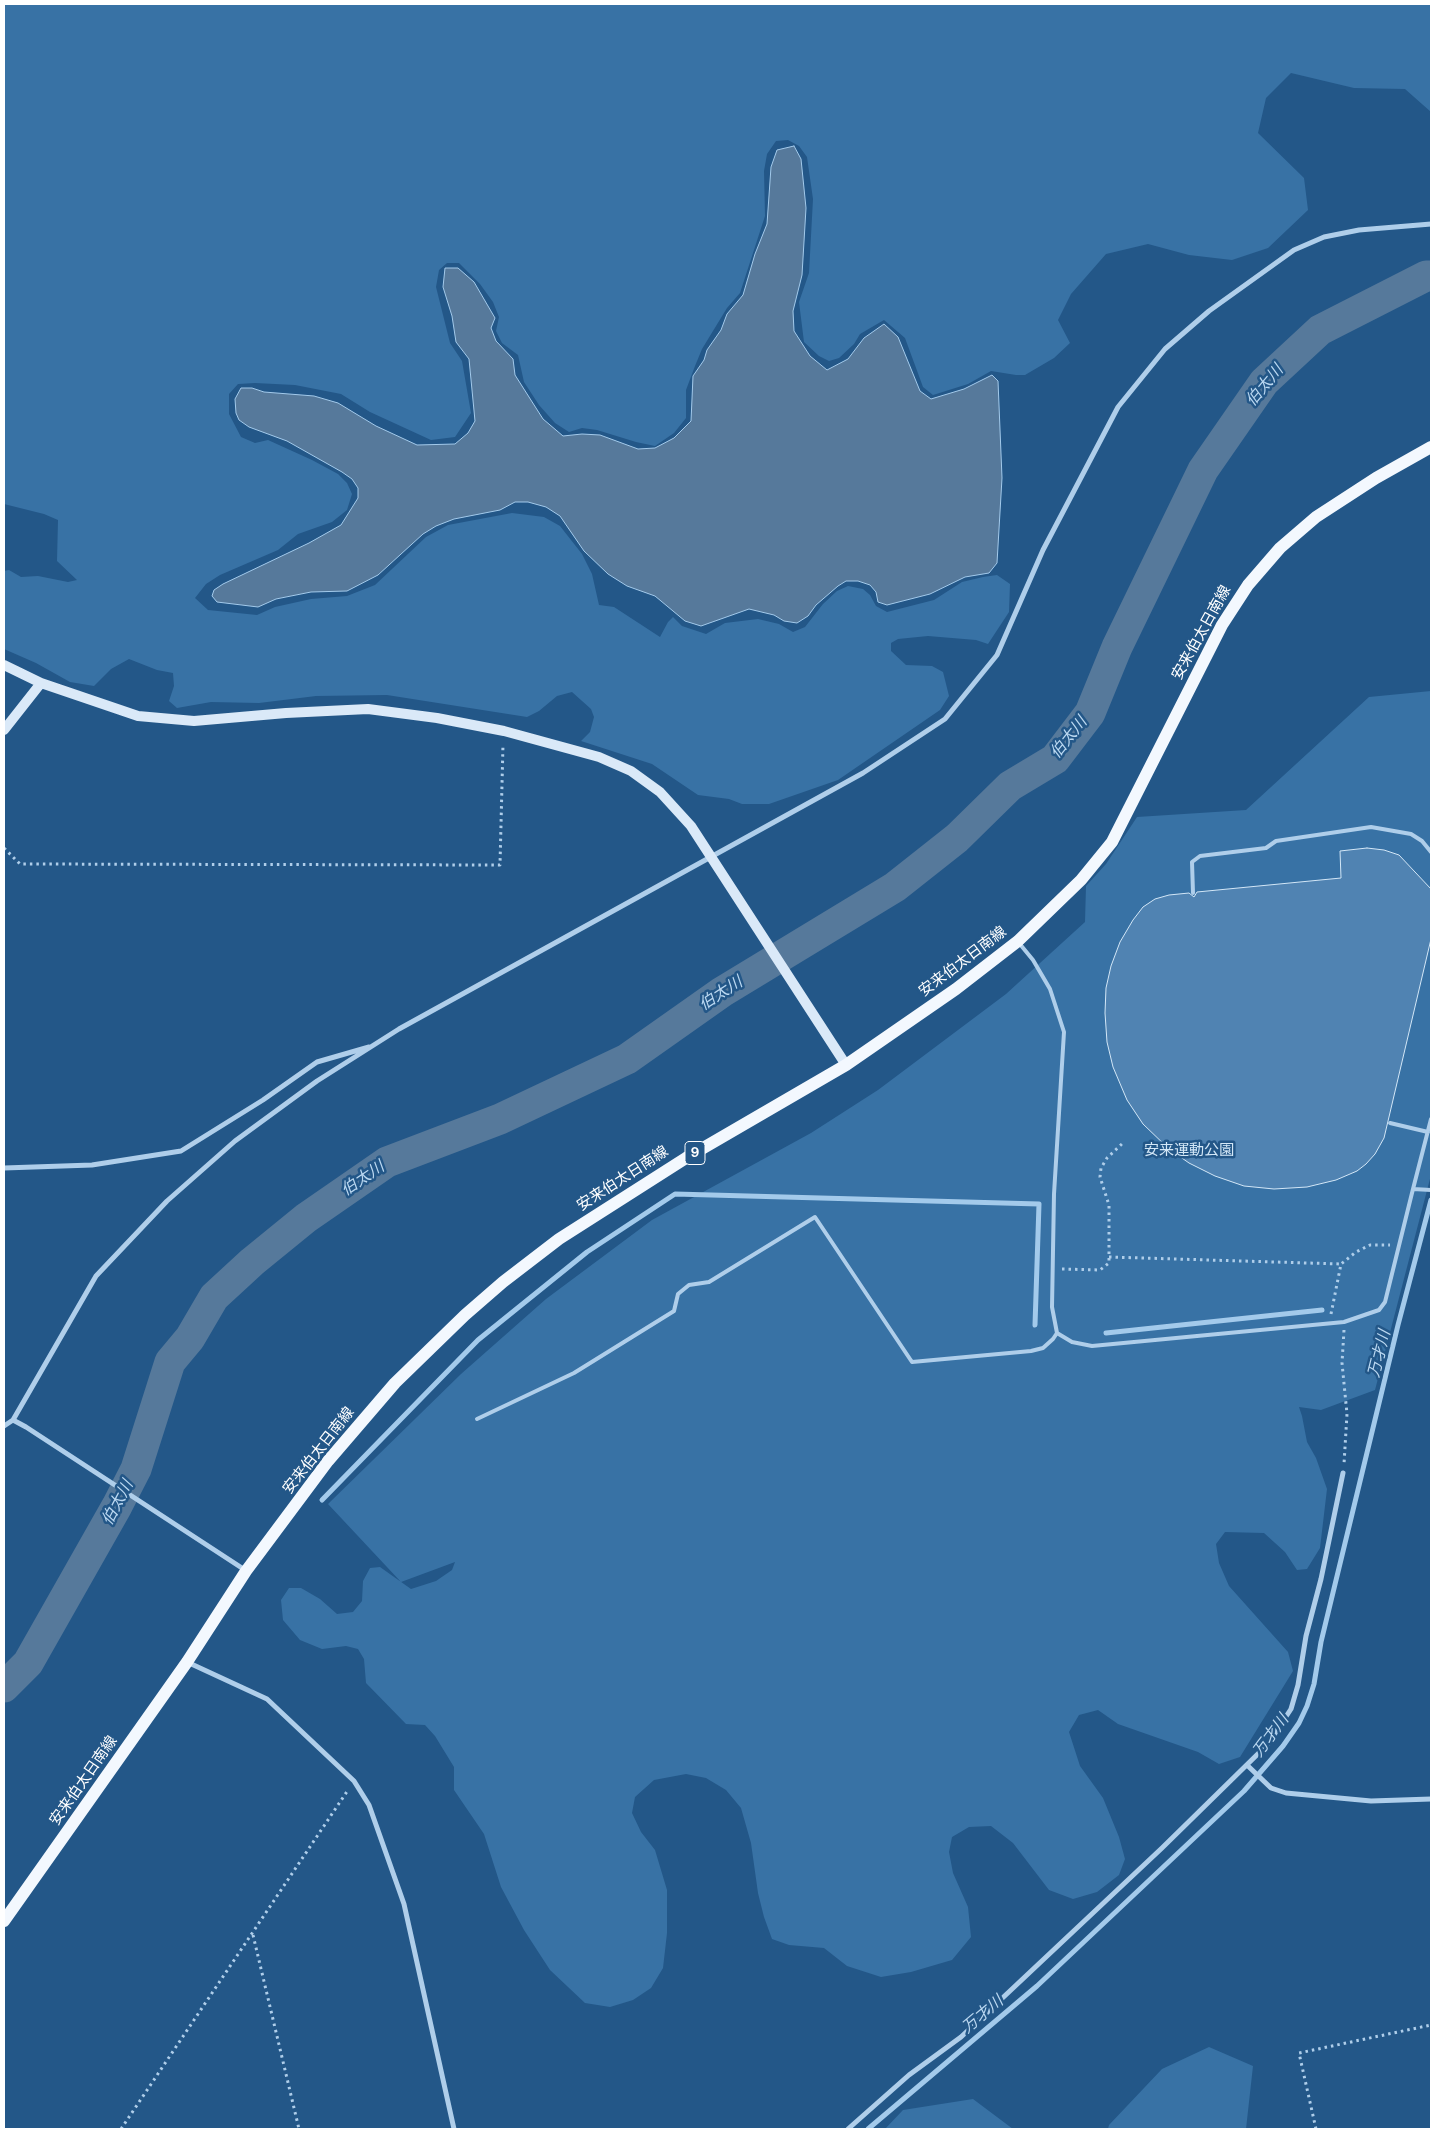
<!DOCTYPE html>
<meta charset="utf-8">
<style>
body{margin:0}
#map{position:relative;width:1435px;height:2133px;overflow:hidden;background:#235788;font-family:"DM Sans",sans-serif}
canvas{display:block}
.frame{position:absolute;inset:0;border:5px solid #fff;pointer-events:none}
</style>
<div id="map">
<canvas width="1435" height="2133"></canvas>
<div class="frame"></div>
</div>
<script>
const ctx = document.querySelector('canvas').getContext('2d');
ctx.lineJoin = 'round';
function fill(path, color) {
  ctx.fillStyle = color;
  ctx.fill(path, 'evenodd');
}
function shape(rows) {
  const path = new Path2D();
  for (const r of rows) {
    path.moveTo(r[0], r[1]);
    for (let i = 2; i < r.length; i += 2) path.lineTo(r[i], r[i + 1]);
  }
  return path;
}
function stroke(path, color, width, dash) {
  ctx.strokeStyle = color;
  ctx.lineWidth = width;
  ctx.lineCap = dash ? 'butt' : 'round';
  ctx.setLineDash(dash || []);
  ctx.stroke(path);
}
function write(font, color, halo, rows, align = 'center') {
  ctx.font = font + ' "DM Sans","Noto Sans JP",sans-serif';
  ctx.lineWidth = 5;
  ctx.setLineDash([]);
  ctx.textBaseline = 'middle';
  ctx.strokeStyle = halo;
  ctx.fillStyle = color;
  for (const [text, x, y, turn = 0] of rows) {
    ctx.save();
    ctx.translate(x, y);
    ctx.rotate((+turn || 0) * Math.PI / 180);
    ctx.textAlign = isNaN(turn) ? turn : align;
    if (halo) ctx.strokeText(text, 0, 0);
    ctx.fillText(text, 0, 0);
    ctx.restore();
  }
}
fill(shape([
 [4,4,1431,4,1431,112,1405,89,1354,88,1291,73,1266,98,1258,133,1304,178,1308,210,1268,248,1232,260,1189,255,1148,244,1106,254,1071,294,1058,320,1070,343,1054,358,1025,375,1016,375,991,371,968,384,933,395,923,387,905,338,884,320,860,334,854,344,839,358,829,361,819,356,804,342,799,302,809,273,813,199,807,157,799,146,788,140,776,141,767,154,764,171,765,216,740,293,727,308,702,349,695,366,686,390,686,418,674,433,655,446,636,442,597,430,582,428,569,432,555,423,539,405,524,382,518,355,502,343,496,331,499,317,493,302,480,284,459,263,447,263,439,270,436,287,450,343,462,361,471,413,455,437,431,440,370,412,341,394,295,385,255,383,238,384,229,394,229,414,241,437,255,443,268,440,312,460,338,474,347,483,352,494,347,510,332,522,298,534,278,550,220,575,206,584,195,598,208,610,257,615,275,607,311,599,347,596,375,585,426,537,448,525,512,513,544,517,560,526,582,554,592,574,599,605,614,607,660,637,668,622,673,617,682,626,706,634,725,623,758,619,779,624,793,632,805,627,823,604,837,591,848,586,863,589,870,595,876,606,887,612,934,600,962,582,983,577,997,575,1010,584,1009,612,988,644,976,640,928,636,898,639,891,643,891,651,906,665,932,666,943,672,949,696,940,710,838,780,769,804,742,804,729,799,698,795,652,764,581,741,590,732,594,717,591,709,572,692,557,696,539,711,527,717,387,695,316,696,259,703,211,702,177,708,169,701,174,686,173,673,157,670,129,659,111,669,94,686,70,682,36,663,4,649,4,571,9,570,21,577,38,576,68,582,77,580,57,561,58,520,44,514,4,504],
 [1431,691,1431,1175,1375,1390,1321,1410,1299,1407,1302,1416,1307,1442,1316,1458,1327,1489,1320,1548,1307,1569,1297,1570,1285,1552,1264,1533,1225,1532,1216,1544,1219,1563,1229,1586,1288,1652,1293,1671,1240,1757,1219,1764,1198,1752,1118,1724,1098,1710,1079,1715,1069,1732,1080,1766,1103,1798,1119,1837,1125,1859,1119,1875,1097,1892,1073,1899,1049,1890,1013,1843,991,1826,969,1827,952,1837,949,1852,953,1873,968,1907,971,1937,952,1960,911,1972,881,1977,847,1966,824,1948,789,1945,772,1939,764,1917,758,1893,751,1843,741,1808,726,1790,706,1778,686,1774,654,1780,635,1797,632,1813,641,1832,655,1850,667,1890,667,1933,663,1968,651,1988,633,2000,610,2007,585,2003,550,1970,524,1930,501,1887,484,1834,454,1790,454,1767,435,1736,425,1725,406,1724,366,1683,364,1659,358,1649,346,1646,322,1649,300,1640,283,1620,281,1600,289,1588,301,1588,320,1599,337,1614,353,1612,362,1601,363,1581,370,1568,380,1567,411,1589,436,1581,452,1570,455,1562,401,1582,328,1504,461,1374,546,1299,652,1220,811,1133,878,1090,1006,994,1085,922,1086,886,1106,864,1137,817,1246,810,1369,697],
 [1209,2047,1253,2066,1246,2129,1108,2129,1109,2125,1162,2069],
 [973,2099,1013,2129,885,2129,903,2110]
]), '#3872a5');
const water = shape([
 [794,146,801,159,806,208,802,275,793,311,794,331,810,356,827,370,848,359,864,338,884,324,898,337,920,391,931,399,964,389,992,375,998,381,1002,478,997,563,989,573,965,577,930,594,887,605,878,602,876,592,870,585,858,581,846,581,838,586,816,605,808,616,797,623,784,621,774,615,749,609,701,626,685,621,655,596,627,586,608,574,584,551,560,516,546,507,528,502,515,502,500,510,454,519,436,526,423,534,378,575,347,591,311,592,276,599,258,607,217,602,212,596,214,590,223,584,309,543,341,525,358,498,358,488,352,479,342,472,287,441,249,427,239,420,236,413,235,399,241,388,252,388,264,392,314,396,338,403,376,426,417,445,455,444,468,433,475,421,469,359,456,342,452,316,443,287,445,268,458,268,474,282,495,318,491,328,496,341,513,359,515,375,543,419,563,436,582,434,600,435,638,449,655,448,674,438,691,421,693,376,704,360,707,350,721,330,727,314,743,295,755,254,767,224,771,167,777,150,794,146]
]);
fill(water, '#56799b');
stroke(water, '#a3caeb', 1);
stroke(shape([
 [1106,1333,1322,1310],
 [322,1500,478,1340,587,1252,675,1194,1039,1204,1035,1325],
 [868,2129,1037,1986,1244,1791,1283,1746,1299,1723,1307,1706,1314,1684,1321,1642,1398,1325,1431,1200]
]), '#a3caeb', 5);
stroke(shape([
 [4,1687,28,1663,117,1506,136,1469,170,1362,190,1338,214,1297,252,1262,306,1218,387,1162,500,1119,627,1059,722,992,895,887,957,838,1010,786,1055,759,1090,713,1117,647,1203,470,1264,382,1320,330,1426,276,1431,276]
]), '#56799b', 31);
const building = shape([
 [1367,848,1384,850,1399,855,1431,889,1431,939,1384,1138,1375,1154,1366,1164,1357,1171,1336,1180,1307,1187,1274,1189,1244,1186,1215,1176,1189,1163,1169,1149,1143,1124,1127,1100,1113,1067,1107,1042,1105,1013,1106,988,1111,966,1120,942,1133,920,1143,907,1155,899,1169,895,1189,893,1194,897,1197,892,1341,878,1340,851,1367,848]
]);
fill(building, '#5083b2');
stroke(building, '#d3e7f7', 1);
stroke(shape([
 [4,848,20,864,500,865,503,744],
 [1109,1257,1341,1264],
 [1062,1269,1100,1270,1109,1263,1109,1205,1100,1177,1101,1168,1107,1158,1124,1142],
 [1331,1314,1341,1264,1356,1252,1370,1245,1390,1245],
 [1344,1330,1342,1363,1347,1414,1344,1464],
 [253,1935,299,2129],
 [121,2129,348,1790],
 [1316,2129,1299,2053,1431,2025]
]), '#afceea', 3, [2.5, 4]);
stroke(shape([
 [1193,893,1192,862,1200,856,1266,848,1276,841,1371,827,1411,834,1422,841,1431,852],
 [1390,1123,1428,1132],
 [1413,1189,1431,1119],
 [1057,1333,1072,1342,1092,1346,1344,1322,1379,1310,1385,1302,1413,1189,1431,1190],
 [477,1419,574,1373,674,1311,678,1294,689,1285,709,1282,815,1217,912,1362,1031,1351,1043,1348,1053,1339,1057,1333,1052,1307,1054,1194,1064,1032,1050,989,1033,960,1019,943]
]), '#afceea', 4);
stroke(shape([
 [4,1168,92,1165,181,1151,263,1100,317,1062,369,1047],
 [13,1420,96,1276,167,1201,235,1141,317,1081,399,1029,863,773,945,719,997,655,1043,550,1118,407,1165,349,1209,311,1294,250,1324,237,1359,230,1431,224],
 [4,1426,13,1420,26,1427,245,1570],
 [187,1662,267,1699,354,1781,369,1805,404,1904,454,2129],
 [1248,1766,1271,1788,1286,1793,1371,1801,1431,1799],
 [848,2129,909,2075,961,2037,1162,1848,1268,1744,1291,1709,1298,1685,1306,1636,1321,1579,1343,1473]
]), '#afceea', 5);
stroke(shape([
 [4,665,41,683,138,716,194,721,286,713,368,709,437,718,504,731,599,757,631,771,660,792,691,826,846,1065],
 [4,730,41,683]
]), '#dae9f8', 10);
stroke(shape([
 [4,1921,187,1662,246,1571,328,1461,395,1383,465,1315,503,1282,559,1239,686,1158,846,1065,956,989,1018,941,1081,880,1112,842,1222,625,1248,585,1280,548,1316,517,1376,478,1431,447]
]), '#f3f8fe', 12);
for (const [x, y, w] of [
 [695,1153,20]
]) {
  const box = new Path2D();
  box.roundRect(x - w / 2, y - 11.5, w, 23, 4);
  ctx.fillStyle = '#235788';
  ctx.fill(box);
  stroke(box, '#fff', 1);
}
write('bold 14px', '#fff', null, [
 ["9",695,1153]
]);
write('15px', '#fff', '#235788', [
 ["安来伯太日南線",1202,633,-61],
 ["安来伯太日南線",963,962,-37],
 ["安来伯太日南線",623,1179,-33],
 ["安来伯太日南線",319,1451,-52],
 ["安来伯太日南線",84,1781,-55]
]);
write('15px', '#d3e7f7', '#235788', [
 ["安来運動公園",1189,1151]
]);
write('italic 16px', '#bbd8f1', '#235788', [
 ["伯太川",1265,386,-50],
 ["伯太川",1069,738,-51],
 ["伯太川",721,994,-33],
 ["伯太川",363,1179,-34],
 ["万才川",1380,1354,-76],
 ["伯太川",118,1503,-62],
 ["万才川",1271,1736,-53],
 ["万才川",983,2015,-40]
]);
</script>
